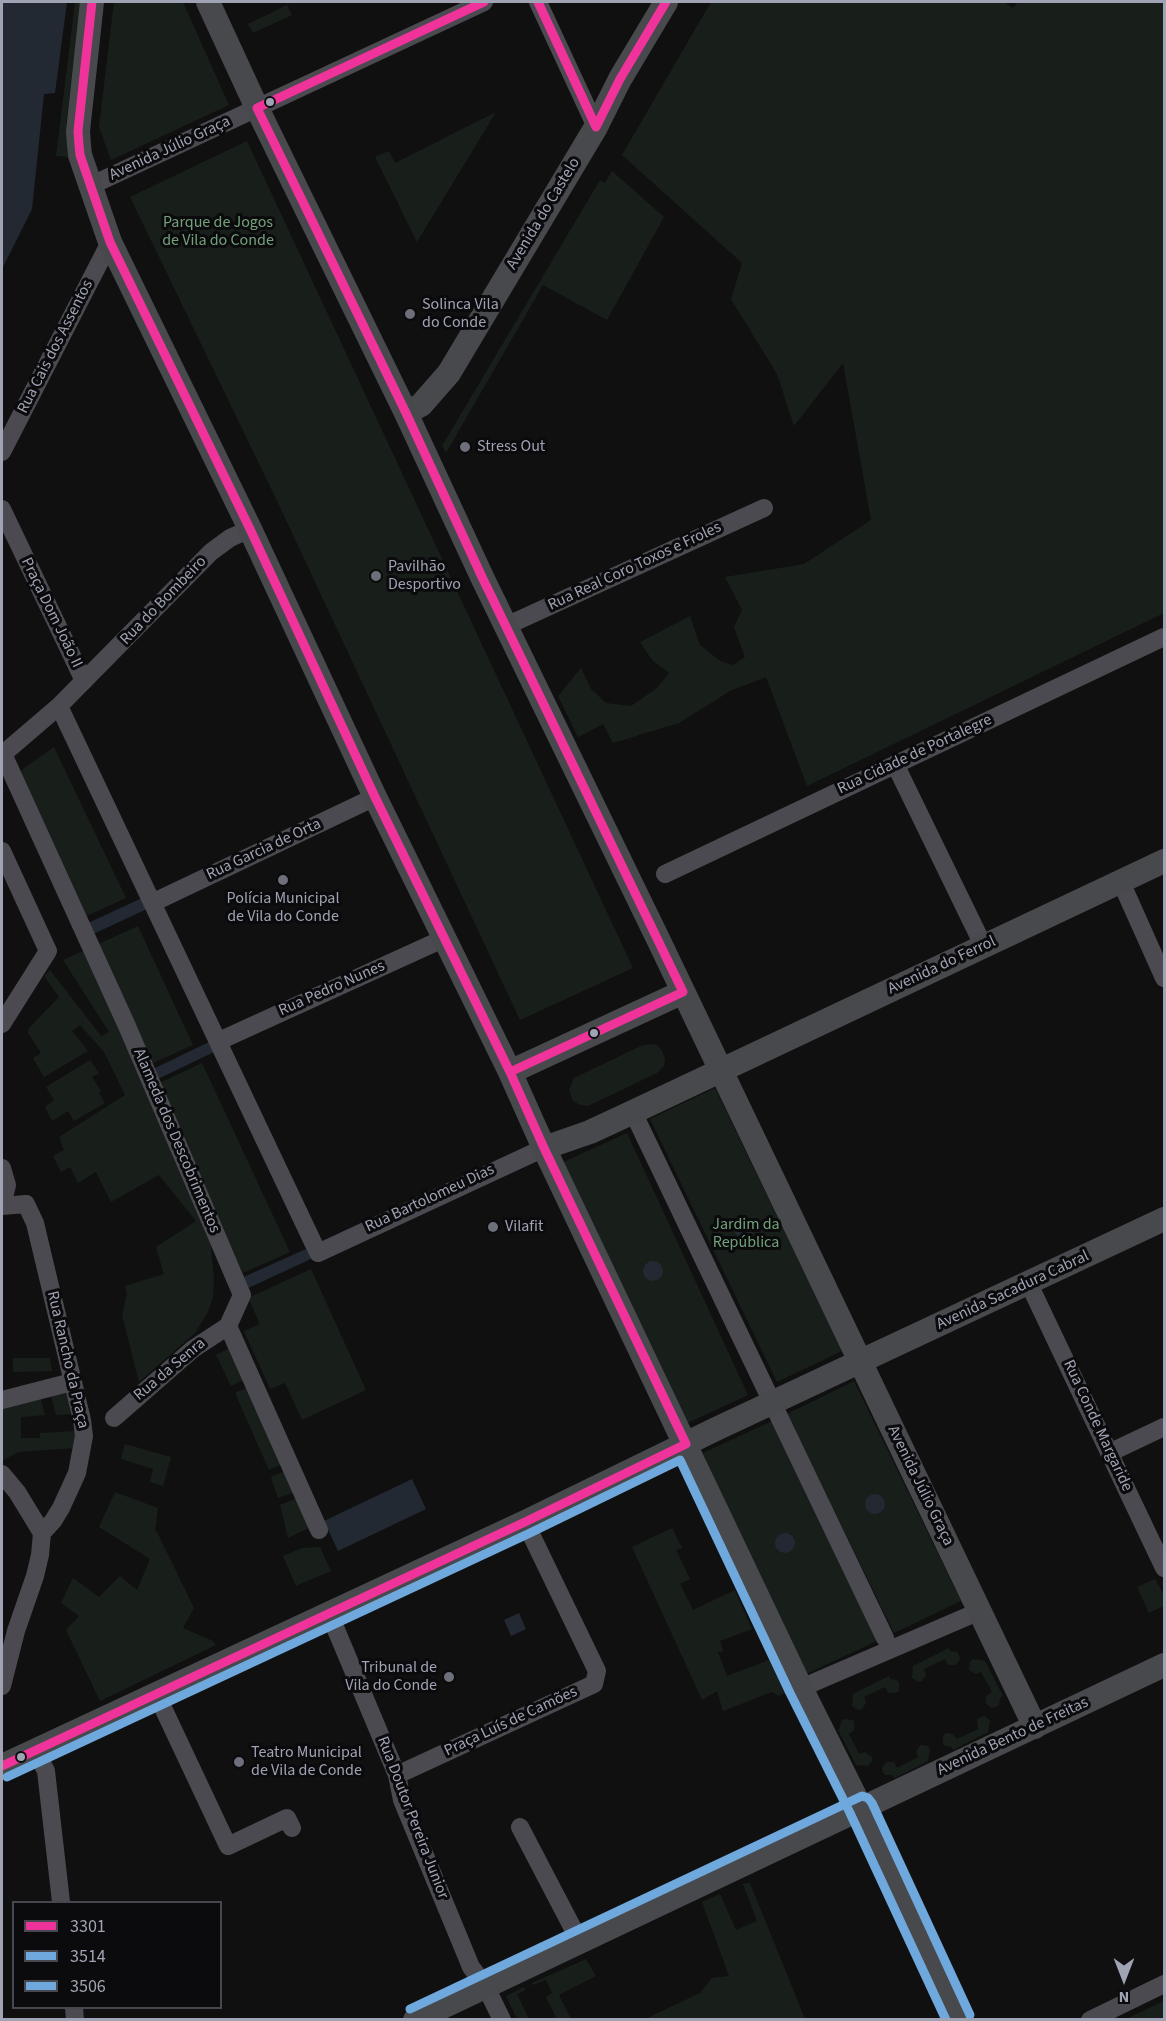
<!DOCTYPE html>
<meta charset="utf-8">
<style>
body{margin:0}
#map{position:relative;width:1166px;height:2021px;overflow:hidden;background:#101010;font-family:"Source Sans 3",sans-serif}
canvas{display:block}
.frame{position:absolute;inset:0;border:3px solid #9fa3b3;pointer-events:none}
.legend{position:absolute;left:12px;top:1901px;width:210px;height:108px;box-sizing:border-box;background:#0b0a0c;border:2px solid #46474f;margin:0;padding:8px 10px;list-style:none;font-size:18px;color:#9fa3b3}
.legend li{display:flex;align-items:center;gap:12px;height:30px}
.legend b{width:30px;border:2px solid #46474f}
.north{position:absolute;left:1094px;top:1949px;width:60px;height:60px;-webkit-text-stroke:4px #0b0a0c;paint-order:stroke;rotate:180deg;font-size:16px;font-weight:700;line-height:24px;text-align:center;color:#9fa3b3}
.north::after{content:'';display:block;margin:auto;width:21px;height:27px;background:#9fa3b3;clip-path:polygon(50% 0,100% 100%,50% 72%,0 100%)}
</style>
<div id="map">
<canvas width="1166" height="2021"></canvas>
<div class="frame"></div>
<ul class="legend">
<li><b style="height:8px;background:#ef339a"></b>3301</li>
<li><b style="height:8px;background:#6fa8dc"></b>3514</li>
<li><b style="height:8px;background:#6fa8dc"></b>3506</li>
</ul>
<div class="north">N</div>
</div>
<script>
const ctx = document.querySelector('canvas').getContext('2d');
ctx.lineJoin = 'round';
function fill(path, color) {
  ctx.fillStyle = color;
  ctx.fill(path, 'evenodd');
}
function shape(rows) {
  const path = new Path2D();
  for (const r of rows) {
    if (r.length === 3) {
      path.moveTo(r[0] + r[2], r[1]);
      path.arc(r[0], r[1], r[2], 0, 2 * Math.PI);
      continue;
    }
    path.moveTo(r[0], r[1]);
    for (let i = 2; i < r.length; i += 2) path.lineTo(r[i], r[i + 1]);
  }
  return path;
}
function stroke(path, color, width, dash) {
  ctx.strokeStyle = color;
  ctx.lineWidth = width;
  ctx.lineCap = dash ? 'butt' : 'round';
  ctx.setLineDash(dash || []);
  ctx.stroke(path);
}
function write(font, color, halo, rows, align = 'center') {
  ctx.font = font + ' "Source Sans 3",sans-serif';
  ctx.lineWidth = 6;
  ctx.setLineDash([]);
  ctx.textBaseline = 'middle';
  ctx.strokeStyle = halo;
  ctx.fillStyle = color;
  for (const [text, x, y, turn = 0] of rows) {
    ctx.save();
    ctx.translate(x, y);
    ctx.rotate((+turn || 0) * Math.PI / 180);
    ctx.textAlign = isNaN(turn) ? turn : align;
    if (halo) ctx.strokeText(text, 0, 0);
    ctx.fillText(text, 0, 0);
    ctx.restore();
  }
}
fill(shape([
 [75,2,81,2,66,123,68,157,56,156],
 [114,2,183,2,229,105,111,160,99,127],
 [711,2,1004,2,1013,8,1018,2,1164,2,1164,613,807,786,766,677,730,691,679,723,613,743,603,724,578,737,558,696,581,668,591,689,606,703,631,706,657,688,669,673,652,660,640,642,690,616,700,645,720,661,733,665,745,657,734,627,742,610,725,577,804,564,871,520,843,363,794,426,777,374,731,299,742,263,622,155],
 [287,5,292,15,253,33,248,24],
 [496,112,417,242,375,157,389,151,395,163],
 [247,141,633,968,520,1020,279,505,130,197],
 [612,171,664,217,607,320,543,285,446,453,442,446,600,180,605,183],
 [54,747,126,898,82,918,16,774],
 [138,926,193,1045,151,1064,96,945],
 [87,949,210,1239,214,1279,213,1297,208,1312,195,1333,139,1382,122,1315,127,1294,125,1286,164,1274,156,1247,196,1221,159,1175,111,1202,96,1172,78,1183,70,1167,61,1172,53,1156,64,1150,59,1137,125,1095,104,1052,80,1025,72,1031,88,1051,44,1077,33,1058,41,1053,28,1033,29,1028,59,997,44,976,50,970,101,1036,109,1032,63,960],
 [650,1044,657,1045,662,1051,665,1059,664,1066,657,1073,588,1106,580,1105,573,1101,569,1090,574,1078,641,1046],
 [90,1060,99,1073,92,1077,101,1091,99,1093,105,1103,74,1121,68,1111,52,1121,45,1107,54,1100,46,1087],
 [202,1063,290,1252,243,1273,155,1085],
 [715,1088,842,1351,777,1382,650,1119],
 [627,1133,748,1395,681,1426,559,1164],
 [311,1269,366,1390,302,1420,285,1383,270,1389,244,1331,260,1324,248,1298],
 [230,1348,245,1379,231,1386,216,1355],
 [13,1358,50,1358,52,1371,13,1372],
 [854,1381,961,1601,894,1633,787,1414],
 [249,1387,283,1464,269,1470,235,1393],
 [68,1389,74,1414,56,1415,50,1393],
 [40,1396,45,1415,21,1417,21,1438,40,1438,40,1433,75,1431,75,1448,18,1452,2,1461,2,1406],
 [772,1421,877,1641,804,1675,703,1453],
 [125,1444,171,1457,163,1486,150,1482,153,1469,121,1459],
 [287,1470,297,1491,278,1498,271,1477],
 [115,1492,158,1508,155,1531,157,1532,194,1608,183,1628,213,1641,216,1645,100,1701,66,1630,79,1616,61,1603,73,1578,99,1597,120,1576,137,1590,150,1559,99,1527],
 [300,1497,313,1526,288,1538,280,1505],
 [672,1528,682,1548,676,1550,690,1579,680,1584,693,1610,735,1590,752,1629,720,1641,723,1651,718,1652,727,1676,769,1660,786,1693,778,1696,772,1692,723,1711,717,1691,702,1700,632,1547],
 [320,1547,331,1571,296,1586,283,1556,302,1548],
 [1155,1579,1164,1595,1164,1606,1149,1613,1137,1587],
 [949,1648,950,1651,957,1652,959,1655,960,1659,956,1665,948,1665,945,1659,924,1669,926,1675,922,1681,918,1682,912,1678,913,1666],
 [973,1659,985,1661,1003,1696,1000,1698,999,1705,996,1707,992,1708,986,1704,986,1696,992,1692,981,1672,976,1674,969,1670,970,1662],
 [889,1676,890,1679,897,1680,899,1683,899,1691,896,1693,888,1693,885,1687,864,1697,866,1703,862,1709,858,1710,852,1706,853,1694],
 [984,1716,990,1720,988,1732,953,1750,952,1747,945,1746,943,1743,943,1736,946,1733,953,1734,957,1739,978,1729,977,1719],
 [844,1719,852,1720,854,1722,854,1730,849,1734,859,1754,865,1752,871,1756,873,1760,868,1766,856,1765,838,1730,840,1728,841,1722],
 [920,1745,928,1746,930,1749,928,1761,894,1778,892,1775,885,1775,883,1772,882,1768,886,1762,894,1762,897,1768,918,1757,916,1752],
 [750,1883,805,2019,645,2019,700,1993,712,1978,729,1976,702,1902,720,1894,736,1930,757,1921,743,1884],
 [586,1959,596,1976,559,1995,571,2019,557,2019,546,1997,552,1993,546,1980,533,1985,532,1983],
 [524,1987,525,1990,517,1994,529,2019,517,2019,506,1996],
 [1164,2001,1164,2019,1126,2019]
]), '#181f1a');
fill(shape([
 [2,2,67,2,55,93,44,94,32,209,2,269],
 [142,898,147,909,91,935,86,924],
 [211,1041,216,1051,158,1079,153,1069],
 [744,1228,10],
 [306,1249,311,1259,244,1290,239,1279],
 [653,1271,10],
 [412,1479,426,1509,338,1551,324,1521],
 [875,1504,10],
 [785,1543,10],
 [519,1613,526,1629,511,1636,504,1620]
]), '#232932');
stroke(shape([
 [538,2,596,127],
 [92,185,484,2],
 [2,452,110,242],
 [2,509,84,681],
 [506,626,764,508],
 [59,706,318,1253,544,1148],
 [3,754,127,1026,242,1295,228,1326,319,1530],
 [2,755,59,706,211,552,230,538,250,529],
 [895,764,984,947],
 [2,851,48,951,2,1024],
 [665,874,1164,637],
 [1121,882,1164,978],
 [152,903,375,797],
 [219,1041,445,938],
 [633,1112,885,1638],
 [2,1168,7,1185,2,1205],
 [2,1206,26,1204,35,1223,82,1420,84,1436,77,1473,61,1508,53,1521,42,1533],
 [1029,1284,1164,1568],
 [2,1400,72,1382],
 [114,1418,193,1349,228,1326],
 [1109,1453,1164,1427],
 [2,1474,17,1492,42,1533],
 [329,1613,397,1775,402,1800,471,1967,486,1987,502,2020],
 [2,1686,16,1631,35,1576,40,1555,42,1533],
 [801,1688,980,1611],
 [156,1693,228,1846,287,1818,292,1828],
 [35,1750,46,1771,61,1902],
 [397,1775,594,1684,597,1671,525,1522],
 [520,1827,580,1942],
 [74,2008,75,2020],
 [1090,2020,1164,1984]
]), '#4a4a50', 18);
stroke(shape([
 [92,2,78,131,79,145,80,155,110,242,250,529,375,797,510,1072,544,1148,801,1688,861,1808,959,2020],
 [208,2,257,108,406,413,482,577,659,941,1035,1727],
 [406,413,421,405,449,373,596,127,620,79,666,2],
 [510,1072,683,992],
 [544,1148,590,1132,633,1112,1164,861],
 [2,1766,525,1522,716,1429,1164,1219],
 [415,2020,1164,1665]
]), '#48494d', 24);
stroke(shape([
 [92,2,78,131,79,145,80,155,110,242,250,529,375,797,510,1072,544,1148,686,1444],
 [484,2,257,108,406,413,482,577,683,992,510,1072],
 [538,2,596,127],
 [596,127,620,79,666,2],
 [2,1766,525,1522,686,1444]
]), '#ef339a', 9);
stroke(shape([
 [7,1777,530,1533,680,1460,790,1693,850,1813,946,2020]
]), '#6fa8dc', 9);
stroke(shape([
 [410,2009,862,1796,868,1798,872,1803,970,2015]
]), '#6fa8dc', 9);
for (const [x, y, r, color] of [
 [270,102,5,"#9fa3b3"],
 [410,314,6,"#6d707a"],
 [465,447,6,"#6d707a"],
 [376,576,6,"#6d707a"],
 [283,880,6,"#6d707a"],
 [594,1033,5,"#9fa3b3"],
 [493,1227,6,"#6d707a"],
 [449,1677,6,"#6d707a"],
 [21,1757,5,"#9fa3b3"],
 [239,1762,6,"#6d707a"]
]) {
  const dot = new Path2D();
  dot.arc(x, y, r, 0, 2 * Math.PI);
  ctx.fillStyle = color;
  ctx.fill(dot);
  stroke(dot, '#0b0a0c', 2);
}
write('16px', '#9fa3b3', '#0b0a0c', [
 ["Avenida Júlio Graça",170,149,-25],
 ["Avenida do Castelo",544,214,-59],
 ["Rua Cais dos Assentos",56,347,-63],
 ["Rua Real Coro Toxos e Froles",635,567,-25],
 ["Rua do Bombeiro",164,601,-46],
 ["Praça Dom João II",51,613,64],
 ["Rua Cidade de Portalegre",915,755,-25],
 ["Rua Garcia de Orta",264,850,-25],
 ["Avenida do Ferrol",942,966,-25],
 ["Rua Pedro Nunes",332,989,-24],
 ["Alameda dos Descobrimentos",176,1141,67],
 ["Rua Bartolomeu Dias",430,1199,-25],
 ["Avenida Sacadura Cabral",1013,1291,-25],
 ["Rua Rancho da Praça",67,1360,77],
 ["Rua da Senra",170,1370,-40],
 ["Rua Conde Margaride",1097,1426,65],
 ["Avenida Júlio Graça",920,1486,64],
 ["Praça Luís de Camões",511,1722,-25],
 ["Avenida Bento de Freitas",1013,1737,-25],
 ["Rua Doutor Pereira Junior",412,1818,69]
]);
write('16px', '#73a17b', '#0b0a0c', [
 ["Parque de Jogos",218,223],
 ["de Vila do Conde",218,241],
 ["Jardim da",746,1225],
 ["República",746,1243]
]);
write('16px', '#9fa3b3', '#0b0a0c', [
 ["Solinca Vila",422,305],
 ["do Conde",422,323],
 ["Stress Out",477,447],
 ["Pavilhão",388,567],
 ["Desportivo",388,585],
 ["Polícia Municipal",283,899,"center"],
 ["de Vila do Conde",283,917,"center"],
 ["Vilafit",505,1227],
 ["Tribunal de",437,1668,"right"],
 ["Vila do Conde",437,1686,"right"],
 ["Teatro Municipal",251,1753],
 ["de Vila de Conde",251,1771]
], 'left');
</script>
